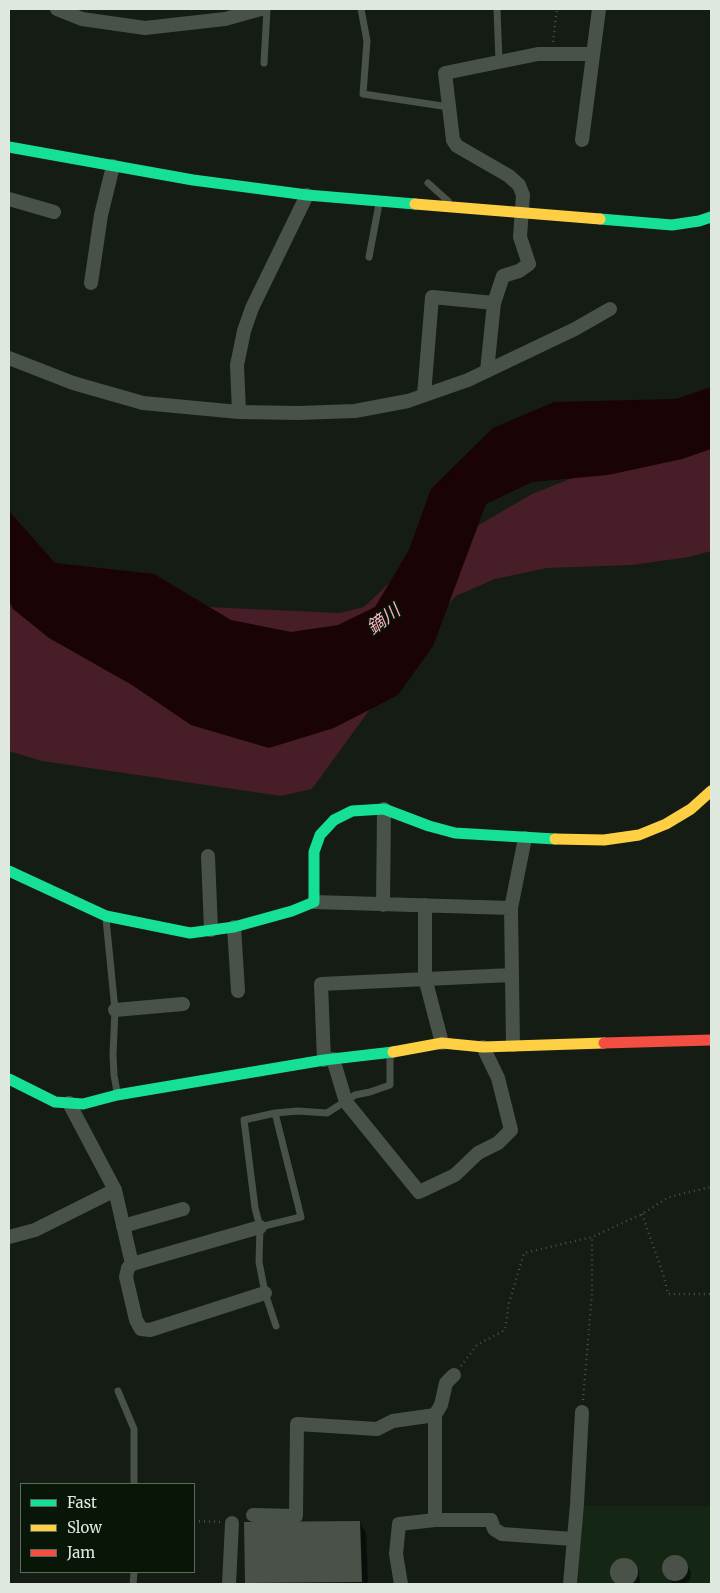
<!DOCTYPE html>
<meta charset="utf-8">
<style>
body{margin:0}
#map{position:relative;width:720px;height:1593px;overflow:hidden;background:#141c14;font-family:Merriweather,serif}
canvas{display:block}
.frame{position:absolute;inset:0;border:10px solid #dee8de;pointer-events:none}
.legend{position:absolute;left:20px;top:1483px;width:175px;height:90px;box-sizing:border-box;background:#071607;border:1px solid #5d6a5d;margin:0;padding:6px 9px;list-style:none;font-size:15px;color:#dee8de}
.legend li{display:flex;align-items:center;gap:10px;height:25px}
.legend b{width:25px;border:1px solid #5d6a5d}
</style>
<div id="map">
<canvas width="720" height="1593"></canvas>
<div class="frame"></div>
<ul class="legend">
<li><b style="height:6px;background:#16e098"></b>Fast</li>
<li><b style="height:6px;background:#ffcf43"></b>Slow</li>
<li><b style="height:6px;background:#f24e42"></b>Jam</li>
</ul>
</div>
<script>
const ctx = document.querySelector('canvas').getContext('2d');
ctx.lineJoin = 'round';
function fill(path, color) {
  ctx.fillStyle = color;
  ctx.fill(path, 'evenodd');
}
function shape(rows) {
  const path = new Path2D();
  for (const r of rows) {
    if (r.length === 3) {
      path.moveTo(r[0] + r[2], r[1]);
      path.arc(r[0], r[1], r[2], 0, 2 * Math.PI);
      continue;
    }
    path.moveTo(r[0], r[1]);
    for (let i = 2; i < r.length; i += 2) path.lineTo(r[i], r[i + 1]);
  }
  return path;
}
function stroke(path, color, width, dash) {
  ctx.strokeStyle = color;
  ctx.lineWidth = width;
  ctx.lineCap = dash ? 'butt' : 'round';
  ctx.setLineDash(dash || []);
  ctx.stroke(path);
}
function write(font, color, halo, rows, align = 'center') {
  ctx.font = font + ' Merriweather,"Noto Sans JP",serif';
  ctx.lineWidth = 4;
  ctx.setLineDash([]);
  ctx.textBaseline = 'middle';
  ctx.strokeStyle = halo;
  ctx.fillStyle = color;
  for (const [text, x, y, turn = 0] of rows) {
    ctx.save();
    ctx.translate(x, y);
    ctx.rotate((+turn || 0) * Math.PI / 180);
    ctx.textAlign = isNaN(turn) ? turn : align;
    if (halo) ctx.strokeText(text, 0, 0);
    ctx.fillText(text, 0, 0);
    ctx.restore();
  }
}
fill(shape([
 [582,1506,711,1506,711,1584,578,1584]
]), '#142715');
fill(shape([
 [711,439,711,551,689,557,632,565,547,568,495,579,456,596,425,629,392,679,312,789,281,796,42,761,9,751,9,598,340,613,364,607,388,584,477,526,532,494,585,473]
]), '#471d28');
fill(shape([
 [711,387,711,449,682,459,608,475,532,482,486,504,433,646,398,695,334,728,269,748,191,725,132,685,49,638,13,609,9,601,9,511,55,563,154,574,231,620,291,632,338,625,375,607,409,550,431,489,493,428,554,402,676,399]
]), '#190305');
fill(shape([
 [360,1522,366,1533,368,1584,247,1584,246,1582],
 [671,1556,679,1557,683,1558,691,1572,690,1580,685,1584,673,1584,666,1576,664,1564],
 [619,1560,628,1560,636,1566,639,1571,640,1584,617,1584,612,1576,612,1568]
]), '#0007');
fill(shape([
 [360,1521,362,1582,245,1583,244,1522],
 [675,1568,13],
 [624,1572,14]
]), '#4a5149');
stroke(shape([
 [553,42,557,9],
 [642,1214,664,1277,668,1294,711,1294],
 [461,1366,477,1345,505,1330,509,1303,524,1253,592,1237,642,1214,669,1197,711,1187],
 [583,1400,592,1293,592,1237],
 [194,1521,220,1522]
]), '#485248', 2.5, [1, 4]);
stroke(shape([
 [361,9,367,41,363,94,449,107],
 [497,9,499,61],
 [264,63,267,9],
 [428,183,448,201],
 [369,257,379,204],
 [106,919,115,1010,113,1054,114,1075,117,1092],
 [260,1227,301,1217,275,1113],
 [276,1326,265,1293,259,1262,260,1227,255,1208,244,1120,275,1113,298,1111,327,1113,355,1095,370,1092,390,1085,390,1054],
 [118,1391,134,1429,134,1484],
 [133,1584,134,1572]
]), '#485248', 7);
stroke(shape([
 [57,9,82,19,145,28,225,19,261,9],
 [582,140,599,9],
 [307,195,252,308,244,331,237,365,239,412,298,413,355,411,408,401,468,380,575,329,610,309],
 [9,199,54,212],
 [91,283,101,215,113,166],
 [494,303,503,276,519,271,529,264,520,237,523,195,519,185,509,176,457,146,453,140,445,73,538,54,593,54],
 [9,358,73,383,143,403,239,412],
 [424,395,432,297,494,303,487,371],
 [208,856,211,930],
 [314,902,511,908],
 [383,905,384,809],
 [425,905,425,978,442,1043],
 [234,927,238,991],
 [115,1010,183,1004],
 [513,1045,511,908,525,838],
 [333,1059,346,1102,419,1192,455,1175,478,1153,498,1143,511,1130,498,1078,483,1047],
 [324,1060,321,984,511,975],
 [69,1103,115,1190,132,1264],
 [123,1226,183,1209],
 [260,1227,132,1264,128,1268,126,1277,136,1320,141,1329,150,1330,265,1293],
 [9,1237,35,1230,115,1190],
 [253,1515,296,1516,297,1424,377,1429,393,1421,435,1415],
 [435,1520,435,1415,441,1405,446,1383,454,1375],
 [229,1584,232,1523],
 [401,1584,396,1554,399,1524,435,1520,491,1520,494,1529,502,1534,573,1539],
 [570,1584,577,1504,582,1412]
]), '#485248', 14);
stroke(shape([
 [9,147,193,180,307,195,415,204],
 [600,219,672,225,699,221,711,217],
 [9,871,106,916,190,933,234,927,292,911,314,902,314,852,320,835,334,820,352,811,384,809,429,826,455,833,555,839],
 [9,1079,55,1102,83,1104,117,1095,324,1060,393,1052]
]), '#16e098', 11);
stroke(shape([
 [415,204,600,219],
 [555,839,604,840,639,835,666,824,691,809,711,791],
 [393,1052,442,1043,483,1047,604,1043]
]), '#ffcf43', 11);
stroke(shape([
 [604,1043,711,1040]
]), '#f24e42', 11);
write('italic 18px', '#faaebe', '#071607', [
 ["鏑川",384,620,-37]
]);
</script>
